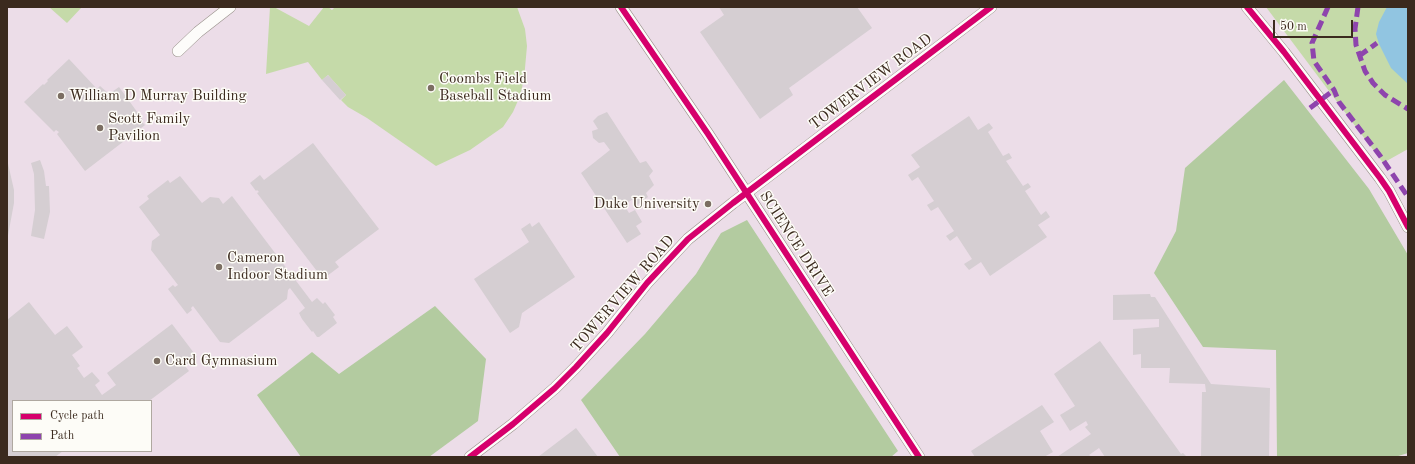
<!DOCTYPE html>
<style>
body{margin:0}
#map{position:relative;width:1415px;height:464px;overflow:hidden;background:#f2ebe1;font-family:"Old Standard TT",serif}
canvas{display:block}
.frame{position:absolute;inset:0;border:8px solid #3b2a1e;pointer-events:none}
.legend{position:absolute;left:12px;top:400px;width:140px;height:52px;box-sizing:border-box;background:#fdfcf7;border:1px solid #afa8a0;margin:0;padding:5px 7px;list-style:none;font-size:12px;color:#3b2a1e}
.legend li{display:flex;align-items:center;gap:8px;height:20px}
.legend b{width:20px;border:1px solid #afa8a0}
.scale{position:absolute;left:1273px;top:20px;width:80px;height:18px;box-sizing:border-box;border:2px solid #3b2a1e;border-top:0;padding-left:5px;font-size:12px;line-height:14px;white-space:nowrap;color:#3b2a1e;-webkit-text-stroke:3px #fdfcf7;paint-order:stroke}
</style>
<div id="map">
<canvas width="1415" height="464"></canvas>
<div class="frame"></div>
<ul class="legend">
<li><b style="height:5px;background:#d6006c"></b>Cycle path</li>
<li><b style="height:5px;background:#8e44ad"></b>Path</li>
</ul>
<div class="scale">50 m</div>
</div>
<script>
const ctx = document.querySelector('canvas').getContext('2d');
ctx.lineJoin = 'round';
function fill(path, color) {
  ctx.fillStyle = color;
  ctx.fill(path, 'evenodd');
}
function shape(rows) {
  const path = new Path2D();
  for (const r of rows) {
    path.moveTo(r[0], r[1]);
    for (let i = 2; i < r.length; i += 2) path.lineTo(r[i], r[i + 1]);
  }
  return path;
}
function stroke(path, color, width, dash) {
  ctx.strokeStyle = color;
  ctx.lineWidth = width;
  ctx.lineCap = dash ? 'butt' : 'round';
  ctx.setLineDash(dash || []);
  ctx.stroke(path);
}
function write(font, color, halo, rows, align = 'center') {
  ctx.font = font + ' "Old Standard TT",serif';
  ctx.lineWidth = 3;
  ctx.setLineDash([]);
  ctx.textBaseline = 'middle';
  ctx.strokeStyle = halo;
  ctx.fillStyle = color;
  for (const [text, x, y, turn = 0] of rows) {
    ctx.save();
    ctx.translate(x, y);
    ctx.rotate((+turn || 0) * Math.PI / 180);
    ctx.textAlign = isNaN(turn) ? turn : align;
    if (halo) ctx.strokeText(text, 0, 0);
    ctx.fillText(text, 0, 0);
    ctx.restore();
  }
}
fill(shape([
 [7,7,1408,7,1408,457,7,457],
 [13,401,151,401,151,451,13,451]
]), '#ecdde8');
fill(shape([
 [49,7,82,7,67,23],
 [270,7,274,7,309,26,324,7,328,7,332,10,335,7,517,7,525,29,527,46,524,79,520,96,513,112,503,127,470,150,436,166,367,118,348,107,341,100,346,95,328,75,322,80,308,62,266,74],
 [1266,7,1408,7,1408,149,1383,163]
]), '#c5daa9');
fill(shape([
 [1284,80,1369,189,1408,255,1408,453,1395,457,1277,457,1276,350,1203,347,1154,273,1176,231,1185,168],
 [747,220,898,451,891,457,620,457,581,400,645,334,696,274,721,233],
 [435,306,486,359,478,421,429,457,301,457,257,395,312,352,339,374]
]), '#b3cba0');
fill(shape([
 [1387,7,1408,7,1408,84,1391,68,1379,44,1376,34,1379,22]
]), '#91c5e1');
fill(shape([
 [719,7,857,7,872,28,789,88,793,95,760,119,700,32,724,15],
 [69,59,97,89,100,86,109,94,119,87,143,120,141,121,145,125,85,171,57,134,59,132,56,130,54,132,24,102,43,84,44,85,48,81,47,80],
 [328,75,346,95,340,100,322,80],
 [607,112,640,163,646,161,653,171,649,176,654,185,646,193,648,197,637,205,633,199,624,205,629,213,635,210,642,222,636,226,641,234,627,243,581,173,610,150,604,142,599,143,593,138,592,131,598,129,593,121,598,116],
 [969,116,978,130,989,123,993,128,988,132,1003,156,1009,153,1012,158,1006,161,1023,186,1028,183,1031,187,1025,191,1041,215,1046,211,1050,217,1038,225,1047,237,990,276,981,262,969,270,964,264,972,259,957,236,950,241,946,236,954,231,938,207,931,211,927,205,934,201,918,177,912,181,908,175,920,167,911,155],
 [313,143,379,229,335,262,339,267,323,279,257,193,259,192,257,190,256,191,250,183,260,175,264,180],
 [7,159,14,190,14,203,7,241],
 [40,160,44,171,46,186,49,186,50,212,44,239,31,236,35,210,34,174,31,163],
 [180,176,202,203,210,197,219,198,223,204,232,196,312,302,317,298,323,304,325,302,335,315,333,317,337,323,319,337,317,337,313,331,312,332,302,319,299,313,305,308,290,288,288,290,287,299,229,343,220,342,193,306,191,308,192,310,187,314,168,289,173,285,175,287,178,285,151,250,152,241,160,235,139,207,149,199,147,196,168,180,170,183],
 [539,222,575,277,522,313,519,327,510,333,474,279,529,242,521,229,530,223,532,227],
 [1150,294,1151,297,1155,297,1211,384,1270,388,1269,457,1201,457,1202,392,1206,392,1205,384,1169,383,1170,368,1141,368,1141,354,1133,355,1133,329,1159,327,1159,319,1113,320,1113,295],
 [29,302,55,335,67,326,83,347,72,355,80,366,77,368,84,378,92,372,100,381,95,385,102,395,116,385,107,373,172,324,197,357,185,366,189,371,149,401,13,401,13,451,63,451,55,457,7,457,7,320],
 [1100,341,1181,454,1183,453,1187,457,1105,457,1099,448,1089,455,1092,457,1057,457,1091,434,1085,427,1088,425,1086,421,1070,431,1060,415,1075,406,1054,374],
 [1042,405,1054,422,1040,431,1053,452,1044,457,975,457,971,451],
 [576,428,598,457,538,457]
]), '#d5ced2');
const minor = shape([
 [621,7,708,134,919,457],
 [1247,7,1284,52,1380,178,1389,191,1408,227],
 [178,51,198,32,230,7],
 [470,457,513,424,555,388,576,367,607,333,647,283,688,239,733,203,991,7]
]);
stroke(minor, '#98918a', 12);
stroke(minor, '#fdfcfa', 11);
stroke(shape([
 [1328,7,1312,43,1314,61,1334,90,1339,102,1381,157,1408,197],
 [1358,7,1355,29,1356,45,1365,71,1373,83,1385,95,1408,109],
 [1359,56,1377,43],
 [1310,108,1334,90]
]), '#8e44ad', 5, [10, 5]);
stroke(shape([
 [621,7,708,134,919,457],
 [1247,7,1284,52,1380,178,1389,191,1408,227],
 [470,457,513,424,555,388,576,367,607,333,647,283,688,239,733,203,991,7]
]), '#d6006c', 6);
for (const [x, y, r, color] of [
 [431,88,4,"#7b6e62"],
 [61,96,4,"#7b6e62"],
 [100,128,4,"#7b6e62"],
 [708,204,4,"#7b6e62"],
 [219,267,4,"#7b6e62"],
 [157,361,4,"#7b6e62"]
]) {
  const dot = new Path2D();
  dot.arc(x, y, r, 0, 2 * Math.PI);
  ctx.fillStyle = color;
  ctx.fill(dot);
  stroke(dot, '#fdfcf7', 1.5);
}
write('15px', '#3b2a1e', '#fdfcf7', [
 ["Coombs Field",439,79],
 ["Baseball Stadium",439,96],
 ["William D Murray Building",69,96],
 ["Scott Family",108,119],
 ["Pavilion",108,136],
 ["Duke University",700,204,"right"],
 ["Cameron",227,258],
 ["Indoor Stadium",227,275],
 ["Card Gymnasium",165,361]
], 'left');
write('15px', '#3b2a1e', '#fdfcf7', [
 ["TOWERVIEW ROAD",871,82,-37],
 ["SCIENCE DRIVE",796,244,57],
 ["TOWERVIEW ROAD",623,294,-49]
]);
</script>
